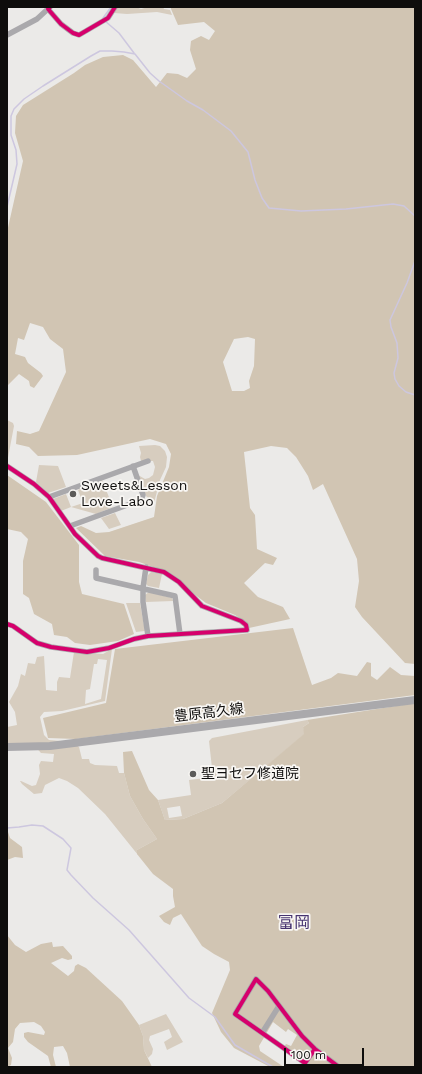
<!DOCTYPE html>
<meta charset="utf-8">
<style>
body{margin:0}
#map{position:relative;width:422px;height:1074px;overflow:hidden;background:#ebeae8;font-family:"Work Sans",sans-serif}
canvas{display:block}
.frame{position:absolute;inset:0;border:8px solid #0e0d0c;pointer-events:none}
.scale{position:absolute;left:284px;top:1048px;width:80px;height:18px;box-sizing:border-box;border:2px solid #0e0d0c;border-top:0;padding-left:5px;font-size:12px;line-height:14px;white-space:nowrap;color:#0e0d0c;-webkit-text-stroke:3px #f9f7f4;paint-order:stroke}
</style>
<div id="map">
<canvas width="422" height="1074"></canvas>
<div class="frame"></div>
<div class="scale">100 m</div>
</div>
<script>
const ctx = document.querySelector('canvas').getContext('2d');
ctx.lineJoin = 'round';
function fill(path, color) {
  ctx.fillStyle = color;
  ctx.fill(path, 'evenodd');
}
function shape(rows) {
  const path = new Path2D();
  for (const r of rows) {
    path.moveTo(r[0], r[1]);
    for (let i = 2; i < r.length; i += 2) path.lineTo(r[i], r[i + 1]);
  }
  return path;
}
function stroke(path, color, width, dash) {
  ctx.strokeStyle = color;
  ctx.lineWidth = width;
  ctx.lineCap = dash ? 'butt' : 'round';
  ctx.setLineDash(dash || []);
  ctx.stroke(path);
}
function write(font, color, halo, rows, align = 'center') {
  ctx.font = font + ' "Work Sans","Noto Sans JP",sans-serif';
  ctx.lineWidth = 3.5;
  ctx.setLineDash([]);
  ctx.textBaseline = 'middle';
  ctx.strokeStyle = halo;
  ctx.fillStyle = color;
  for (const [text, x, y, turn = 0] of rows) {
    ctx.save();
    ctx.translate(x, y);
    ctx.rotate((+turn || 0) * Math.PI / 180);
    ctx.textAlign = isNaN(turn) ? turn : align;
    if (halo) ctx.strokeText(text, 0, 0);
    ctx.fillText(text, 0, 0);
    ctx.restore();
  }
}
fill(shape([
 [117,7,136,7,141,9,148,7,163,7,164,9,170,10,172,15,157,12,127,14,114,13],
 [7,420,13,423,14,426,7,463],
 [155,445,160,446,165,451,167,457,166,467,160,480,154,503,146,496,138,475,145,479,149,478,153,475,155,467,153,461,141,461,140,457,141,453,139,446],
 [39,465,58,466,66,487,48,493,36,482],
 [102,480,113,507,96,514,71,507,61,511,53,499,66,494,71,507,83,503,78,490],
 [115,513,121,525,109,529,101,518],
 [151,572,162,574,159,588,148,586,146,584,148,575],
 [149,592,172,598,173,601,146,602,145,595],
 [126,603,140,603,145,631,136,632],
 [112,649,105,701,62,711,44,712,40,717,44,735,49,740,73,742,79,747,82,759,89,759,90,763,95,765,117,766,119,773,124,773,130,796,143,819,157,839,137,850,138,855,105,814,78,788,67,781,59,778,45,785,42,793,34,794,22,784,20,781,21,781,32,786,36,785,40,774,39,765,41,761,53,762,54,754,41,753,32,743,7,743,7,727,17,725,15,712,9,702,18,686,21,674,25,676,28,663,35,664,37,657,44,656,46,690,57,691,57,682,59,677,70,678,74,652,103,654],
 [98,659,107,660,101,699,85,704,86,690,90,689,94,664,97,664],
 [307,720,309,723,303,727,305,734,222,803,183,819,165,820,158,800,191,795,189,780,213,777,209,741,212,738],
 [180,806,182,816,169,818,167,808],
 [166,1014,183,1042,167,1050,164,1042,172,1037,169,1029,150,1036,149,1040,153,1049,152,1054,148,1058,144,1050,143,1036,139,1025]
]), '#d7cdbf');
fill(shape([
 [171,7,415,8,415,664,405,663,362,617,355,607,359,581,357,559,323,484,313,490,308,476,296,457,287,448,271,446,244,452,250,508,255,515,257,549,277,558,273,565,265,563,244,583,258,597,283,607,290,619,249,628,246,622,235,615,206,603,162,570,139,562,105,556,76,528,81,526,96,533,109,532,154,517,157,496,169,467,171,454,166,444,150,439,77,455,38,456,29,447,16,444,17,431,30,434,39,431,66,372,63,349,50,339,43,327,30,323,24,340,18,338,15,354,25,357,28,363,41,373,43,376,34,388,30,386,29,381,19,374,7,386,7,232,23,161,15,133,16,116,23,105,74,73,85,65,103,57,123,55,133,60,156,87,167,73,178,74,187,78,196,69,190,50,191,41,201,36,209,40,215,31,204,22,178,25,171,9],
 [248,337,255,339,254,366,249,381,250,388,244,391,232,391,223,362,234,339],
 [7,475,46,502,79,545,79,582,82,594,124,604,134,634,118,641,90,645,75,643,67,637,54,635,52,624,34,614,29,598,23,594,23,561,28,539,21,532,7,529],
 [293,628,312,685,331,678,338,673,357,676,367,662,371,663,371,676,377,680,390,667,401,675,415,676,415,695,76,739,48,738,43,718,106,703,115,649],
 [415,703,415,1067,287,1067,291,1066,299,1067,302,1062,284,1047,286,1044,291,1046,297,1035,288,1029,286,1032,273,1022,259,1046,260,1051,284,1067,270,1067,234,1048,221,1032,212,1013,230,970,229,962,214,954,202,946,181,914,173,918,170,925,164,922,159,916,175,907,173,896,173,889,153,874,137,854,137,850,157,839,143,819,130,796,124,773,123,752,132,751,149,790,158,800,165,820,183,819,222,803,304,734,303,727,309,723,307,720],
 [7,829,10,838,22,847,23,858,15,857,7,860],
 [7,935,15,945,26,952,41,944,52,942,53,947,63,946,72,956,72,959,68,960,62,958,51,963,68,976,74,971,75,966,78,964,86,968,122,1001,139,1025,143,1036,144,1050,152,1067,70,1067,67,1053,63,1046,54,1047,53,1055,56,1067,51,1067,48,1056,28,1042,24,1037,24,1033,28,1032,44,1035,45,1032,41,1026,34,1022,20,1023,15,1029,13,1042,8,1048,12,1058,11,1065,7,1067]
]), '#d1c5b3');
stroke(shape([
 [103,18,111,7],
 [105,21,119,33,134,53],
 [7,207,17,164,16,150,11,135,11,116,14,109,24,99,43,86,91,56,100,51,112,51,124,52,135,54,150,73,159,81,187,101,203,110,231,131,248,152,255,180,262,198,269,208,301,211,346,209,393,204,404,206,415,216],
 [415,261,407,283,390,320,391,327,397,343,398,358,394,373,395,379,399,386,406,392,415,395],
 [7,828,19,827,32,825,43,826,63,839,71,848,67,870,71,875,93,898,129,930,189,998,215,1017,235,1045,273,1067]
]), '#cdc7df', 1.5);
stroke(shape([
 [48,9,61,24,73,33,79,35,108,18,115,7],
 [7,35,37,19,50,7],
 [7,466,34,484,49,497,75,534,98,556,102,558,164,572,179,582,202,606,241,621,246,625,247,630,148,636,134,639,109,648,87,652,51,647,37,643,13,626,7,624],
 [49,497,148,461],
 [70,526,141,500,143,495,133,466],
 [146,567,143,588,143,602,148,636],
 [96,570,96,578,175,596,180,634],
 [262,1033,279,1006],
 [315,1049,305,1063,235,1014,256,979,268,991,302,1036,315,1049,339,1067]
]), '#aaa9ac', 5.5);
stroke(shape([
 [7,747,50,746,415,700]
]), '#aaa9ac', 8);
stroke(shape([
 [50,7,48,9,61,24,73,33,79,35,108,18,115,7],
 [7,466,34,484,49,497,75,534,98,556,102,558,164,572,179,582,202,606,241,621,246,625,247,630,148,636,134,639,109,648,87,652,51,647,37,643,13,626,7,624],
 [315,1049,305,1063,235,1014,256,979,268,991,302,1036,315,1049,339,1067]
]), '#d6006c', 4);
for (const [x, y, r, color] of [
 [73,494,4,"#5b5a59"],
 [193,774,4,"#5b5a59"]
]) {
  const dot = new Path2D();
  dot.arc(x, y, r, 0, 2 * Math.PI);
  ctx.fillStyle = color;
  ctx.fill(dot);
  stroke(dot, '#f9f7f4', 1.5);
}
write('14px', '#0e0d0c', '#f9f7f4', [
 ["Sweets&Lesson",81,486],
 ["Love-Labo",81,502],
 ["聖ヨセフ修道院",201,774]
], 'left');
write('14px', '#0e0d0c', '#f9f7f4', [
 ["豊原高久線",209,713,-7]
]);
write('16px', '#473470', '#f9f7f4', [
 ["富岡",294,923]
]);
</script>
